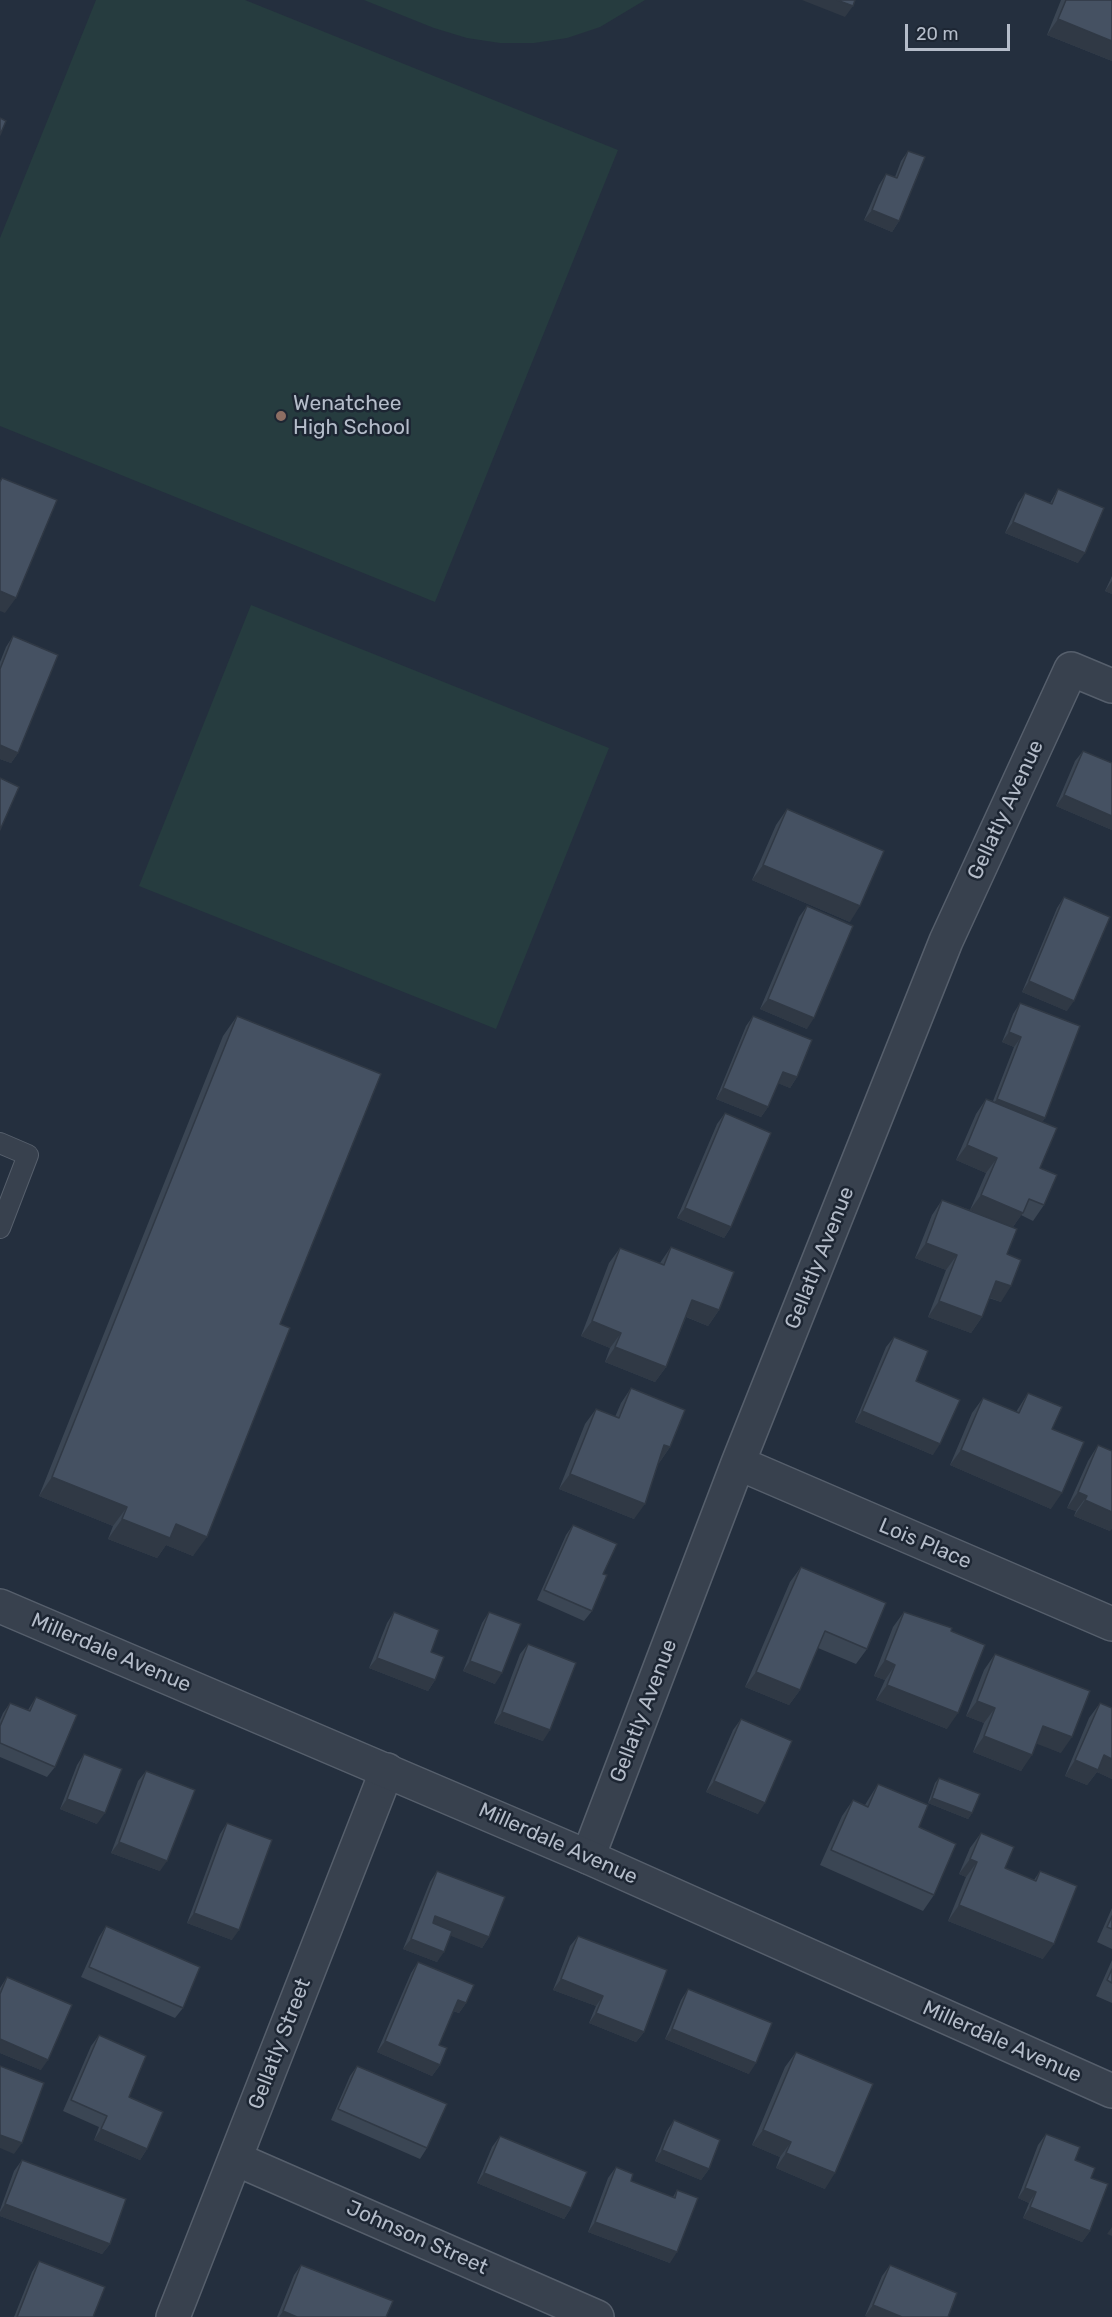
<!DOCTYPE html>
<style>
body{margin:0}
#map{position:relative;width:1112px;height:2317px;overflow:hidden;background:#242f3e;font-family:Rubik,sans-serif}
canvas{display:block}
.scale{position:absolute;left:905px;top:24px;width:105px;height:27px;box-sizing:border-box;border:3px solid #b4bcc9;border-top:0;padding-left:8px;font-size:18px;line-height:21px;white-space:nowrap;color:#b4bcc9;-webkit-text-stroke:4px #1d2633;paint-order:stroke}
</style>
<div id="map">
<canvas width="1112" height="2317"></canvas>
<div class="scale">20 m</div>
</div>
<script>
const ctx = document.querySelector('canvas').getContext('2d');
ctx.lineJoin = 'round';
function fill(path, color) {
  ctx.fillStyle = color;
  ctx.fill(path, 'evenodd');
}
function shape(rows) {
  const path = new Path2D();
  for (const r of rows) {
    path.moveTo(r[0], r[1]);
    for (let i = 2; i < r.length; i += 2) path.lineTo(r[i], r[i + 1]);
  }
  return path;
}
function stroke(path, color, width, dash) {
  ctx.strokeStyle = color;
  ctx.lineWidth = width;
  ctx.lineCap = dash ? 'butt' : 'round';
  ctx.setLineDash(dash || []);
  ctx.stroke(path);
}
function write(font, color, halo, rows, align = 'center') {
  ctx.font = font + ' Rubik,sans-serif';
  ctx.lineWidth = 5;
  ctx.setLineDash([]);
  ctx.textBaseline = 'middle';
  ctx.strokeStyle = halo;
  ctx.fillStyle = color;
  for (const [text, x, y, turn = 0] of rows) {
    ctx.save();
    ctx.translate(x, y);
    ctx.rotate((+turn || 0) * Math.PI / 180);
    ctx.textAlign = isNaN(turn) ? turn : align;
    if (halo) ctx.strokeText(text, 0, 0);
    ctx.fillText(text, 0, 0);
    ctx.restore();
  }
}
fill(shape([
 [96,0,245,0,618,150,435,602,0,426,0,238],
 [364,0,645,0,600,27,567,38,534,43,500,43,467,38,434,28],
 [251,605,609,748,496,1029,139,886]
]), '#263c3f');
const service = shape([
 [0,1143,28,1155,0,1228]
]);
const minor = shape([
 [738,1463,1112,1624],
 [588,1857,738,1463,946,941,1071,669,1112,686],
 [236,2159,597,2317],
 [173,2317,387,1770]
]);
const tertiary = shape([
 [0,1606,588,1857,1112,2091]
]);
stroke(service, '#565f6c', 22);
stroke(minor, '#565f6c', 36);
stroke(tertiary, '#565f6c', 36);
stroke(service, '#38414e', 20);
stroke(minor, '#38414e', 33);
stroke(tertiary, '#38414e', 33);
fill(shape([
 [1061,0,1112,0,1112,61,1047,35],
 [908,151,899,221,892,232,864,220,879,185,886,174,895,177,901,161],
 [1058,489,1078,563,1005,533,1018,503,1025,493,1050,503],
 [1112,576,1112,594,1105,591],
 [13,636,18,753,11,763,0,759,0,662,6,647],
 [1083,751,1112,763,1112,830,1056,806,1075,761],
 [787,809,850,922,752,880,776,825],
 [1064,897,1067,1011,1022,992,1057,908],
 [807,906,807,1029,760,1009,799,917],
 [1020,1003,1045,1118,1042,1122,1040,1168,1044,1205,1033,1221,1021,1215,1013,1227,1007,1254,1001,1302,989,1298,982,1317,971,1333,928,1317,946,1270,915,1258,932,1215,942,1200,970,1210,986,1173,956,1160,976,1114,986,1099,993,1101,1014,1047,1002,1042,1013,1014],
 [237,1016,280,1324,193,1556,166,1545,157,1558,108,1539,113,1526,39,1496,223,1036],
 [753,1016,797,1077,790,1088,778,1083,768,1107,761,1117,716,1099,746,1026],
 [725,1113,731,1227,724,1238,677,1218,717,1124],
 [671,1247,719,1310,708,1326,686,1317,666,1367,655,1382,605,1362,610,1348,581,1336,609,1263,620,1248,660,1263],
 [894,1337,916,1381,933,1455,855,1422,886,1347],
 [631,1388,670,1447,659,1463,658,1462,634,1519,559,1489,585,1424,596,1409,615,1417,621,1403],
 [1028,1393,1052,1429,1051,1509,950,1465,972,1413,983,1398,1016,1412],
 [1098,1445,1110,1531,1074,1516,1076,1511,1067,1508,1088,1461],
 [573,1525,603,1574,592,1611,584,1621,537,1600,566,1535],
 [801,1567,867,1649,856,1664,818,1648,800,1690,789,1705,745,1687,790,1582],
 [394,1612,431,1652,435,1680,428,1691,369,1668,387,1623],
 [489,1612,495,1684,463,1671,482,1623],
 [904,1612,951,1631,947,1729,876,1700,885,1680,874,1676,893,1627],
 [528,1644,543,1741,494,1723,520,1654],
 [995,1654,1061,1753,1037,1743,1021,1771,973,1752,984,1723,966,1716,984,1670],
 [36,1697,55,1767,47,1777,0,1757,0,1720,3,1713,10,1703,28,1710],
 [1100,1703,1112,1708,1112,1779,1097,1772,1087,1785,1065,1776,1089,1718],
 [741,1719,758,1814,706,1792,733,1730],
 [84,1754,97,1824,60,1809,77,1765],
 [146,1771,160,1871,111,1853,138,1781],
 [939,1778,972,1813,968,1819,928,1803,935,1783],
 [878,1784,919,1827,934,1895,923,1911,820,1865,842,1816,853,1800,865,1805,868,1800],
 [227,1823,232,1940,187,1923,220,1834],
 [981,1833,1005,1868,1034,1880,1040,1871,1043,1959,948,1921,966,1877,959,1874,970,1848],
 [437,1871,489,1937,482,1948,450,1935,437,1962,403,1949,430,1882],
 [1112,1908,1112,1949,1097,1942],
 [106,1926,183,2008,175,2018,81,1977,99,1937],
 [578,1936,644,2032,636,2042,589,2023,596,2006,553,1990,570,1946],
 [1112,1960,1112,2003,1096,1996],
 [418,1962,466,2003,459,2013,453,2011,439,2045,440,2065,432,2076,377,2052,411,1973],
 [7,1977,41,2070,0,2053,0,1988],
 [688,1989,749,2074,665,2039,681,2000],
 [99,2035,129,2097,147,2149,140,2160,94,2140,99,2127,63,2111,91,2046],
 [796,2052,825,2189,776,2168,780,2157,752,2145,785,2067],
 [357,2066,427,2148,420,2159,331,2120,350,2076],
 [674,2120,709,2169,701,2180,655,2161,667,2131],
 [1046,2134,1075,2160,1091,2178,1090,2231,1082,2242,1023,2218,1029,2203,1018,2198,1038,2145],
 [500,2136,571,2208,564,2219,477,2183,492,2147],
 [22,2160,110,2244,102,2254,0,2216,0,2210,14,2171],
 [616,2167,631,2181,673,2197,677,2190,670,2263,588,2232,608,2178],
 [39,2261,93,2317,14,2317,32,2272],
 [301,2265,386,2317,277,2317,294,2275],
 [890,2265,948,2317,869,2317,865,2316,882,2276]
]), '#3b4654');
fill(shape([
 [802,0,837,0,853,6,845,17],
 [1058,19,1112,41,1112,61,1047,35],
 [872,210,899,221,892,232,864,220],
 [1013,522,1085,553,1078,563,1005,533],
 [1112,581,1112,594,1105,591],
 [0,591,16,598,5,613,0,611],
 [0,745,18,753,11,763,0,759],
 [1064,795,1112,816,1112,830,1056,806],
 [763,865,860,906,850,922,752,880],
 [1029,981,1074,1001,1067,1011,1022,992],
 [768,999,814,1018,807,1029,760,1009],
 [1009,1032,1021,1037,1014,1047,1002,1042],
 [783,1072,797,1077,790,1088,775,1082],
 [723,1088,768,1107,761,1117,716,1099],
 [997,1099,1045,1118,1037,1128,989,1109],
 [967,1145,997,1158,986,1173,956,1160],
 [981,1195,1023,1213,1012,1228,970,1210],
 [685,1208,731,1227,724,1238,677,1218],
 [926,1243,957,1255,946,1270,915,1258],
 [996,1281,1011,1286,1001,1302,985,1296],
 [692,1300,719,1310,708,1326,682,1315],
 [939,1301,982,1317,971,1333,928,1317],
 [592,1321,621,1333,610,1348,581,1336],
 [615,1347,666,1367,655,1382,605,1362],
 [862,1411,940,1444,933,1455,855,1422],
 [664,1445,670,1447,659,1463,653,1460],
 [961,1450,1062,1493,1051,1509,950,1465],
 [570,1474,645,1504,634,1519,559,1489],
 [52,1477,127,1507,113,1526,39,1496],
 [1078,1492,1087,1496,1076,1511,1067,1508],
 [1085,1500,1112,1512,1112,1529,1110,1531,1074,1516],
 [122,1519,176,1524,207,1537,193,1556,166,1545,157,1558,108,1539],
 [377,1658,435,1680,428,1691,369,1668],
 [885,1660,895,1665,885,1680,874,1676],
 [470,1661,502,1673,495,1684,463,1671],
 [756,1672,800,1690,789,1705,745,1687],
 [887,1685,958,1713,947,1729,876,1700],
 [977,1701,995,1708,984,1723,966,1716],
 [502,1712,550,1730,543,1741,494,1723],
 [1043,1726,1072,1737,1061,1753,1032,1742],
 [984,1736,1032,1755,1021,1771,973,1752],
 [1104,1755,1112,1759,1112,1779,1097,1772,1087,1785,1065,1776,1075,1760],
 [714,1781,765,1803,758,1814,706,1792],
 [932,1798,972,1813,968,1819,928,1803],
 [67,1799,105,1813,97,1824,60,1809],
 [119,1842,167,1861,160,1871,111,1853],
 [970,1859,977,1862,966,1877,959,1874],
 [959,1905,1054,1944,1043,1959,948,1921],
 [194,1913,239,1930,232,1940,187,1923],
 [435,1916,489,1937,482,1948,428,1927],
 [411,1939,444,1952,437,1962,403,1949],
 [561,1979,603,1996,596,2006,553,1990],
 [458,2000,466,2003,459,2013,451,2010],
 [596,2013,644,2032,636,2042,589,2023],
 [672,2029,756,2063,749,2074,665,2039],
 [0,2039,48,2060,41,2070,0,2053],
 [385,2041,440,2065,432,2076,377,2052],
 [101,2129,147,2149,140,2160,94,2140],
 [763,2130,791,2142,780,2157,752,2145],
 [0,2135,22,2143,14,2154,0,2148],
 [662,2150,709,2169,701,2180,655,2161],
 [786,2153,835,2173,825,2189,776,2168],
 [484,2173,571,2208,564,2219,477,2183],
 [1025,2188,1036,2192,1029,2203,1018,2198],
 [5,2204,110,2244,102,2254,0,2216,0,2212],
 [1030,2207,1090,2231,1082,2242,1023,2218],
 [595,2222,677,2252,670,2263,588,2232],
 [1112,2227,1112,2236,1107,2234],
 [873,2305,902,2317,869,2317,865,2316],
 [283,2311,297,2317,279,2317]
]), '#303945');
const building = shape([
 [837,0,855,0,853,6,837,0],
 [1066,0,1112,0,1112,41,1058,19,1066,0],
 [0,118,6,121,0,135,0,118],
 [908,151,925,157,899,221,872,210,886,174,897,178,908,151],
 [2,478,57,500,16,598,0,591,0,482,2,478],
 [1058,489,1104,508,1085,553,1013,522,1025,493,1052,504,1058,489],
 [13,636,58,655,18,753,0,745,0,669,13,636],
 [1083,751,1112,763,1112,816,1064,795,1083,751],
 [0,778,19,787,0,830,0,778],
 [787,809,884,851,860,906,763,865,787,809],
 [1064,897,1110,917,1074,1001,1029,981,1064,897],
 [807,906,853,926,814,1018,768,999,807,906],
 [1020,1003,1080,1026,1045,1118,997,1099,1021,1037,1009,1032,1020,1003],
 [237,1016,381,1074,280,1324,290,1328,207,1537,176,1524,170,1538,122,1519,127,1507,52,1477,237,1016],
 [753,1016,812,1040,797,1077,783,1072,768,1107,723,1088,753,1016],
 [986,1099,1057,1128,1040,1168,1057,1175,1044,1205,1029,1199,1023,1213,981,1195,997,1158,967,1145,986,1099],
 [725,1113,771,1133,731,1227,685,1208,725,1113],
 [942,1200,1017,1229,1007,1254,1021,1260,1011,1286,996,1281,982,1317,939,1301,957,1255,926,1243,942,1200],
 [671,1247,734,1272,719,1310,692,1300,666,1367,615,1347,621,1333,592,1321,620,1248,664,1265,671,1247],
 [894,1337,928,1351,916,1381,960,1400,940,1444,862,1411,894,1337],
 [631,1388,685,1410,670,1447,664,1445,645,1504,570,1474,596,1409,619,1418,631,1388],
 [1028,1393,1062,1407,1052,1429,1084,1442,1062,1493,961,1450,983,1398,1019,1413,1028,1393],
 [1098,1445,1112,1451,1112,1512,1085,1500,1087,1496,1078,1492,1098,1445],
 [573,1525,617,1544,603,1574,607,1575,592,1611,544,1590,573,1525],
 [801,1567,886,1603,867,1649,825,1631,800,1690,756,1672,801,1567],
 [394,1612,439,1630,431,1652,444,1657,435,1680,377,1658,394,1612],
 [489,1612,521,1624,502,1673,470,1661,489,1612],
 [904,1612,952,1628,951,1631,985,1645,958,1713,887,1685,895,1665,885,1660,904,1612],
 [528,1644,576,1663,550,1730,502,1712,528,1644],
 [995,1654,1090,1691,1072,1737,1043,1726,1032,1755,984,1736,995,1708,977,1701,995,1654],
 [36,1697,77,1715,55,1767,0,1743,0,1726,10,1703,30,1711,36,1697],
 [1100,1703,1112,1708,1112,1759,1104,1755,1098,1770,1075,1760,1100,1703],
 [741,1719,792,1741,765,1803,714,1781,741,1719],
 [84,1754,122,1769,105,1813,67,1799,84,1754],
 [146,1771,195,1790,167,1861,119,1842,146,1771],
 [939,1778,980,1794,972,1813,932,1798,939,1778],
 [878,1784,928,1805,919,1827,956,1844,934,1895,831,1850,853,1800,868,1807,878,1784],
 [227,1823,272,1840,239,1930,194,1913,227,1823],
 [981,1833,1014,1847,1005,1868,1036,1881,1040,1871,1077,1886,1054,1944,959,1905,977,1862,970,1859,981,1833],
 [437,1871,505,1897,489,1937,435,1916,433,1923,452,1931,444,1952,411,1939,437,1871],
 [1112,1916,1112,1929,1107,1927,1112,1916],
 [106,1926,200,1967,183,2008,89,1967,106,1926],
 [578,1936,667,1970,644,2032,596,2013,603,1996,561,1979,578,1936],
 [418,1962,474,1985,466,2003,458,2000,439,2045,447,2048,440,2065,385,2041,418,1962],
 [1112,1969,1112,1983,1107,1980,1112,1969],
 [7,1977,72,2005,48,2060,0,2039,0,1994,7,1977],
 [688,1989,772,2023,756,2063,672,2029,688,1989],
 [99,2035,146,2056,129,2097,163,2112,147,2149,101,2129,107,2116,71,2100,99,2035],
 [796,2052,873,2084,835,2173,786,2153,791,2142,763,2130,796,2052],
 [0,2066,44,2083,22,2143,0,2135,0,2066],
 [357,2066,447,2104,427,2148,338,2109,357,2066],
 [674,2120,720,2140,709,2169,662,2150,674,2120],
 [1046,2134,1080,2147,1075,2160,1095,2168,1091,2178,1108,2184,1090,2231,1030,2207,1036,2192,1025,2188,1046,2134],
 [500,2136,587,2172,571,2208,484,2173,500,2136],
 [22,2160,126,2199,110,2244,5,2204,22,2160],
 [616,2167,633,2174,631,2181,675,2198,677,2190,698,2198,677,2252,595,2222,616,2167],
 [39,2261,105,2287,93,2317,17,2317,39,2261],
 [301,2265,393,2301,386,2317,297,2317,283,2311,301,2265],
 [890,2265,957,2293,948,2317,902,2317,873,2305,890,2265]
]);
fill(building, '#455162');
stroke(building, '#303945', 1.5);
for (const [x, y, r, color] of [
 [281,416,6,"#8d6e63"]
]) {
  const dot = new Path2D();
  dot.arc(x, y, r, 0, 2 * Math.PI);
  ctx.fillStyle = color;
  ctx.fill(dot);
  stroke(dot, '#1d2633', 2);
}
write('21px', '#b4bcc9', '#1d2633', [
 ["Wenatchee",293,404],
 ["High School",293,428]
], 'left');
write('21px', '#b4bcc9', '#1d2633', [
 ["Gellatly Avenue",1006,810,-65],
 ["Gellatly Avenue",820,1258,-68],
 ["Lois Place",925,1544,23],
 ["Millerdale Avenue",111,1653,23],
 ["Gellatly Avenue",644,1711,-69],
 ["Millerdale Avenue",558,1844,24],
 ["Millerdale Avenue",1002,2042,24],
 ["Gellatly Street",280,2044,-69],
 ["Johnson Street",417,2238,24]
]);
</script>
